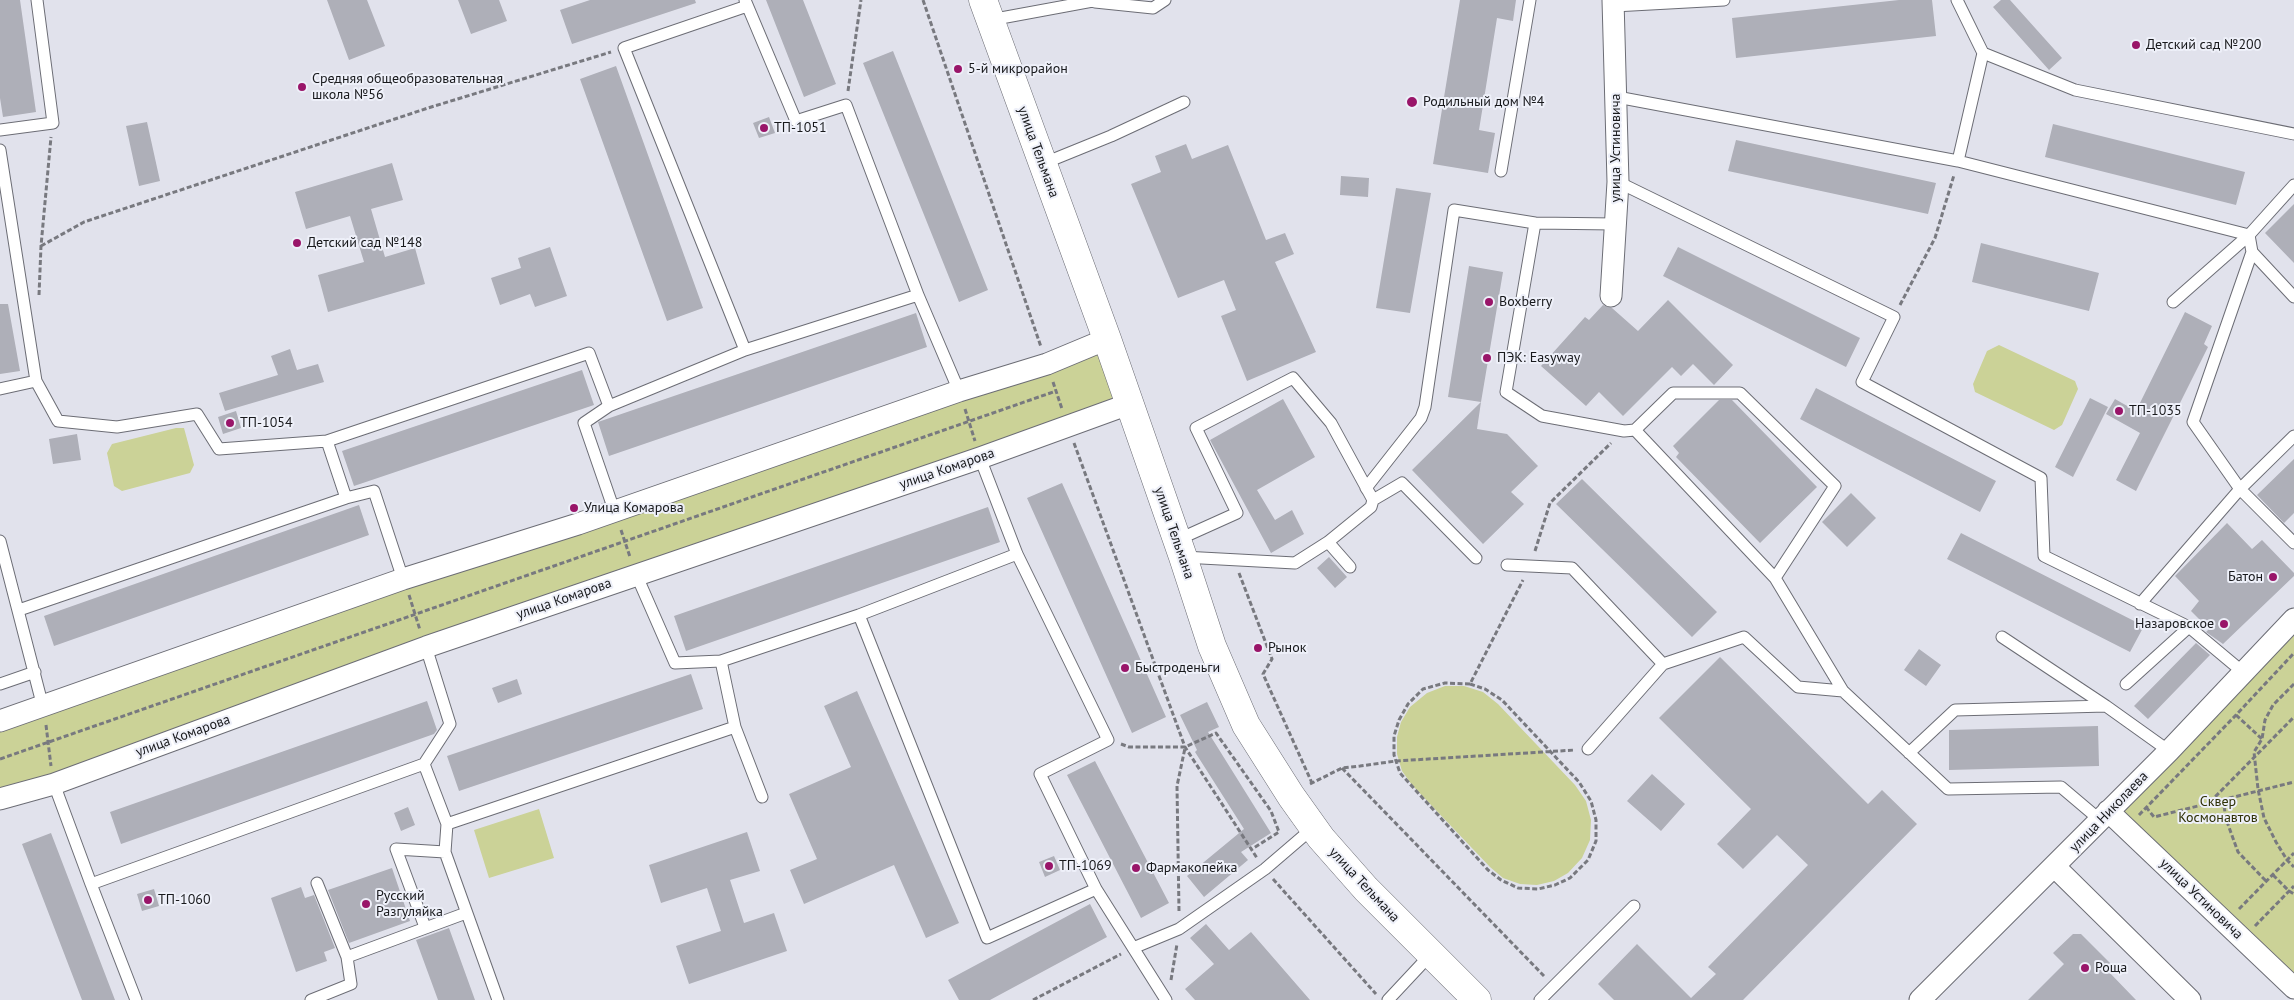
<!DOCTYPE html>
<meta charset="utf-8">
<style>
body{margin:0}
canvas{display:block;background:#e1e2ec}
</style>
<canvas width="2294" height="1000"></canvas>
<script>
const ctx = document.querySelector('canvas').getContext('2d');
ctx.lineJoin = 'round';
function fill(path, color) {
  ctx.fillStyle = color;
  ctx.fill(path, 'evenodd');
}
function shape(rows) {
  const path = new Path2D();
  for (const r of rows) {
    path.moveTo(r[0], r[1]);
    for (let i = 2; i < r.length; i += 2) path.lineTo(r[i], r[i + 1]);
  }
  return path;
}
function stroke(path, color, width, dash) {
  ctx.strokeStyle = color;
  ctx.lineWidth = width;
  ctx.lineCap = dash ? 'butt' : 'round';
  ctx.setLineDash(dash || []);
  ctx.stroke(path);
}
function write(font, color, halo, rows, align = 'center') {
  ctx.font = font + ' "PT Sans",sans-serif';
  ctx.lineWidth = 4;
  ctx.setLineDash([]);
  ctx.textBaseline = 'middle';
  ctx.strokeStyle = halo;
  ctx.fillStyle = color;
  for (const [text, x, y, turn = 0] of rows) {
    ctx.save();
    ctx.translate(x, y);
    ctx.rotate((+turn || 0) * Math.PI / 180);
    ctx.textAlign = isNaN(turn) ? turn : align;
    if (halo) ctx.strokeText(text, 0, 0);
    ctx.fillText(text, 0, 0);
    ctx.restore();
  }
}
fill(shape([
 [1107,339,1129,404,0,799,0,721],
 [1999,345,2075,381,2078,389,2062,425,2054,430,1975,392,1973,384,1987,351],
 [176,428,184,428,194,465,190,473,122,491,114,486,107,453,112,444],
 [2294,619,2294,988,2108,811],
 [1445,686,1464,686,1483,692,1498,704,1575,785,1586,801,1591,820,1590,840,1582,858,1568,873,1554,881,1537,885,1520,884,1503,878,1490,867,1412,785,1402,771,1397,754,1397,737,1401,722,1410,707,1427,693],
 [539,809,554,858,489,878,474,830]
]), '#cbd297');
fill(shape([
 [0,0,20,0,36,112,3,117,0,98],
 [327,0,367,0,385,46,349,60],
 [458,0,499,0,507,21,471,34],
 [590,0,695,0,696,3,572,44,560,10],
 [766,0,803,0,836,84,804,97],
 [1460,0,1516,0,1513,21,1497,18,1479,130,1495,133,1488,173,1433,164],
 [1899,0,1932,0,1936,36,1736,58,1732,18],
 [2001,0,2010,0,2062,58,2049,70,1993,7],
 [893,51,988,290,959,302,863,63],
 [616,66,703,308,667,321,580,79],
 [769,117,775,133,759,138,753,123],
 [147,122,160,181,139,186,126,126],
 [2053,124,2245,172,2236,205,2045,157],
 [1736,140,1936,183,1928,214,1728,171],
 [1186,144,1192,159,1228,145,1266,240,1285,233,1294,254,1275,262,1316,352,1247,381,1221,316,1236,310,1224,280,1178,298,1131,184,1161,172,1155,156],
 [392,163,403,200,371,209,385,257,415,248,425,284,328,312,318,275,364,262,350,216,306,229,295,192],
 [1341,176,1369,178,1368,197,1340,195],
 [1396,188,1431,193,1410,313,1376,308],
 [2294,204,2294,263,2265,233],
 [1981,243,2099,273,2089,311,1972,282],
 [550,247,567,296,535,307,530,294,500,305,491,278,521,268,518,258],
 [1678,247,1860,338,1846,367,1663,276],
 [1469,266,1503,272,1481,402,1448,397],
 [1668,300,1733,365,1714,385,1693,364,1681,376,1672,367,1623,416,1599,392,1586,406,1541,366,1585,317,1589,320,1603,305,1612,308,1638,331],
 [0,304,8,304,20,371,0,374],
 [2185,312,2212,326,2204,344,2208,347,2136,491,2116,480,2140,433,2106,414,2115,399,2136,411],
 [916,313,927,347,609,456,598,422],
 [290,349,297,370,318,364,324,382,225,411,219,393,278,375,271,356],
 [582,370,594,405,354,486,342,451],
 [1816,388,1996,481,1980,512,1800,419],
 [2090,398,2108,407,2073,477,2055,467],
 [1283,399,1315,457,1257,490,1275,520,1292,510,1304,534,1271,553,1210,440],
 [1719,400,1732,400,1817,487,1760,543,1676,457,1679,453,1673,446],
 [1481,402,1477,429,1507,434,1538,466,1511,492,1524,504,1483,544,1412,470],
 [236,411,241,428,223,434,218,417],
 [77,434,81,460,53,464,49,439],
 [2294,459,2294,513,2284,523,2257,495],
 [1582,479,1717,612,1692,637,1556,504],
 [1062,483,1166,717,1132,733,1027,498],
 [1851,493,1876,518,1847,547,1822,522],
 [359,505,369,535,54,646,44,616],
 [988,507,1000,542,686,651,674,616],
 [2227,523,2252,549,2262,540,2294,573,2294,576,2223,644,2206,632,2209,629,2191,611,2199,601,2175,576],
 [1961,533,2144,626,2130,652,1947,559],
 [1329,557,1347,577,1335,588,1317,568],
 [2196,643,2210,655,2148,719,2134,706],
 [1919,649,1941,665,1926,686,1904,670],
 [1720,657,1868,804,1882,790,1917,824,1743,1000,1614,1000,1598,984,1637,944,1691,998,1716,974,1708,967,1808,865,1777,835,1743,869,1717,844,1751,809,1659,718],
 [691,674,703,709,459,791,447,756],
 [517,679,522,694,498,703,492,688],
 [857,691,959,923,926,938,894,865,804,904,790,870,817,859,789,794,851,767,824,706],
 [427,701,437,730,434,734,121,844,110,812],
 [1207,702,1219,727,1208,732,1271,833,1241,852,1248,860,1204,897,1187,876,1244,829,1195,752,1197,750,1180,715],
 [2098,726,2099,766,1949,770,1949,730],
 [1095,761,1169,903,1141,918,1067,775],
 [1652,774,1685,804,1661,831,1627,801],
 [408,807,415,825,401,831,394,813],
 [747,832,760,871,730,880,744,923,774,913,787,951,689,984,676,946,721,931,707,888,661,903,649,865],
 [51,833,115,1000,82,1000,22,844],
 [1054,856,1060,870,1045,877,1039,862],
 [392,868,410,921,349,943,328,890],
 [301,887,305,898,314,895,335,948,324,952,327,961,296,972,271,898],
 [154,889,159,906,142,911,137,894],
 [1090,904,1107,937,990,1000,959,1000,948,980],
 [1206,924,1229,950,1251,932,1310,1000,1195,1000,1185,989,1214,964,1190,938],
 [449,928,475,1000,438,1000,416,940],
 [2073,934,2081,934,2112,965,2107,970,2136,1000,2028,1000,2064,964,2053,953]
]), '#aeafb8');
const service = shape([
 [745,0,796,121,846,105,918,295],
 [1957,0,1983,53,1958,161],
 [1095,2,1153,8,1165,0],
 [1614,6,1724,0],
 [990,20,1098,0],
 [1983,53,2075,90,2294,134],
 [1617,97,1958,161,2249,235,2252,252,2294,297],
 [0,130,53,123,37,0],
 [0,150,36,381,0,389],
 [1042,164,1111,136,1184,102],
 [1501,171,1530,0],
 [1618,182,1894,317,1862,382,2041,478,2044,556,2189,627,2244,673],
 [1615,224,1535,223,1506,392,1542,416,1624,431,1635,430],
 [2173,302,2249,235,2294,185],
 [745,350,624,48,747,6],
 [36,381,58,421,117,427,197,414,219,449,327,441],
 [609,406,584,423,614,510],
 [2294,436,2240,489,2294,543],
 [980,458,1017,554,1108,740,1040,774,1096,889,1166,1000],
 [1370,494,1366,488,1421,418,1425,407,1454,210,1535,223],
 [346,498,327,441,589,353,609,406,745,350,918,295,959,391],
 [1177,540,1237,513,1196,428,1293,378,1331,423,1373,500],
 [0,541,43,707],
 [1328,542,1350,567],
 [1183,557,1295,563,1328,542,1371,507,1373,500,1402,483,1476,558],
 [1507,565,1572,568,1663,664,1744,637,1798,687,1843,691,1948,789,2061,787,2100,820],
 [636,574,675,663,721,661,859,615,1017,554],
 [1775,578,1835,486,1740,393,1673,393,1635,430,1775,578,1843,691],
 [2140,604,2240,489,2193,422,2252,252],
 [19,610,346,498,374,491,403,579],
 [859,615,987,938,1096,889],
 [2002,637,2106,706,2169,751],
 [0,684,35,672],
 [2126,684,2189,627],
 [735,727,762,797],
 [1588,749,1663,664],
 [1909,753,1955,710,2106,706],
 [424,764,447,824,735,727,721,661],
 [54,784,91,884,424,764,450,724,426,647],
 [447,824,445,852,498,1000],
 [91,884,136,1000],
 [425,927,396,849,445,852],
 [1133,948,1179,929,1265,869,1314,827],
 [347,957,466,913],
 [311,1000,351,984,347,957,317,883],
 [1388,1000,1431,954],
 [1540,1000,1634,906]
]);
const minor = shape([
 [1611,296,1618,182,1613,0],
 [0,721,403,579,578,524,959,391,1047,364,1107,339],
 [0,799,54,784,426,647,980,458,1129,404],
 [2108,811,2294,988],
 [2055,867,2190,1000],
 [1920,1000,2169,751,2294,619]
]);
const secondary = shape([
 [983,0,1107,339,1183,557,1212,646,1246,725,1291,796,1321,838,1366,889,1477,1000]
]);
stroke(service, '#6c6d75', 13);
stroke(minor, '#6c6d75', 23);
stroke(secondary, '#6c6d75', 29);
stroke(shape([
 [923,0,1041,347],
 [848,91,861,0],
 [41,246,84,222,428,108,611,52],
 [39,295,41,246,51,137],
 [1900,305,1935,238,1954,175],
 [1053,382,1062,409],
 [965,409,975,441],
 [1074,443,1185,747,1257,858],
 [621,530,630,557],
 [1535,551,1550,503,1611,443],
 [1239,573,1272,659,1263,674,1312,783],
 [409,595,420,630],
 [1470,684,1445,683,1423,689,1408,704,1399,720,1394,736,1394,755,1400,773,1488,870,1501,880,1518,888,1538,889,1555,885,1570,878,1588,860,1596,841,1596,820,1591,801,1579,782,1502,700,1485,689,1470,684,1523,580],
 [2294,684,2273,705,2265,720,2262,739,2254,752,2258,789,2264,818,2276,842,2287,860,2294,867],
 [2236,715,2262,739],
 [46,725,51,766],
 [1121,744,1129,747,1185,747,1216,733,1271,811,1279,832,1252,849],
 [0,759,1056,391],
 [1342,768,1544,976],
 [1310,784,1342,768,1360,766,1396,761,1575,750],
 [2223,799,2226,819,2238,852,2266,881],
 [2210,802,2294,717],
 [2146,807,2154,817,2294,782],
 [2139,815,2236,715,2294,653],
 [2273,875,2289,891,2294,894],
 [1273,879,1376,994],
 [2239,909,2294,853],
 [1179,911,1177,786,1185,748],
 [2255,926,2294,886],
 [1171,980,1177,944],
 [1033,1000,1121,954]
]), '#78797f', 3, [5, 2.5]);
stroke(service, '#fff', 11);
stroke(minor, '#fff', 21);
stroke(secondary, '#fff', 28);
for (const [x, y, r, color] of [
 [2136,45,5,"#991569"],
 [958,69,5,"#991569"],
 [302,87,5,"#991569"],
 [1412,102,6,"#991569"],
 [764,128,5,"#991569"],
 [297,243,5,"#991569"],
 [1489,302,5,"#991569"],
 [1487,358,5,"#991569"],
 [2119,411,5,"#991569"],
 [230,423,5,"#991569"],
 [574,508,5,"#991569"],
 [2273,577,5,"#991569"],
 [2224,624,5,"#991569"],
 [1258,648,5,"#991569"],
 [1125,668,5,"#991569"],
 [1049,866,5,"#991569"],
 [1136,868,5,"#991569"],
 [148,900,5,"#991569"],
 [366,904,5,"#991569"],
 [2085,968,5,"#991569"]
]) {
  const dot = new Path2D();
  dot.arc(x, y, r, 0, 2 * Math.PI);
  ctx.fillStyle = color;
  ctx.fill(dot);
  stroke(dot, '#eef0f9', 2);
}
write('14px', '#18191c', '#eef0f9', [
 ["Детский сад №200",2146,45],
 ["5-й микрорайон",968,69],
 ["Средняя общеобразовательная",312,79],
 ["школа №56",312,95],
 ["Родильный дом №4",1423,102],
 ["ТП-1051",774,128],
 ["Детский сад №148",307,243],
 ["Boxberry",1499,302],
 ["ПЭК: Easyway",1497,358],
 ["ТП-1035",2129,411],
 ["ТП-1054",240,423],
 ["Улица Комарова",584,508],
 ["Батон",2263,577,"right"],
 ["Назаровское",2214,624,"right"],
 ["Рынок",1268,648],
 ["Быстроденьги",1135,668],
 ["ТП-1069",1059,866],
 ["Фармакопейка",1146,868],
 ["Русский",376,896],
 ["Разгуляйка",376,912],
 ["ТП-1060",158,900],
 ["Роща",2095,968]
], 'left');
write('14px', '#18191c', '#eef0f9', [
 ["улица Устиновича",1616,148,-90],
 ["улица Тельмана",1038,152,70],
 ["улица Комарова",947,469,-19],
 ["улица Тельмана",1174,533,71],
 ["улица Комарова",564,599,-19],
 ["улица Комарова",183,736,-20],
 ["улица Николаева",2109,812,-46],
 ["улица Тельмана",1364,885,47],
 ["улица Устиновича",2201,899,44]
]);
write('14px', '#2f3106', '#eef0f9', [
 ["Сквер",2218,802],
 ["Космонавтов",2218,818]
]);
</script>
